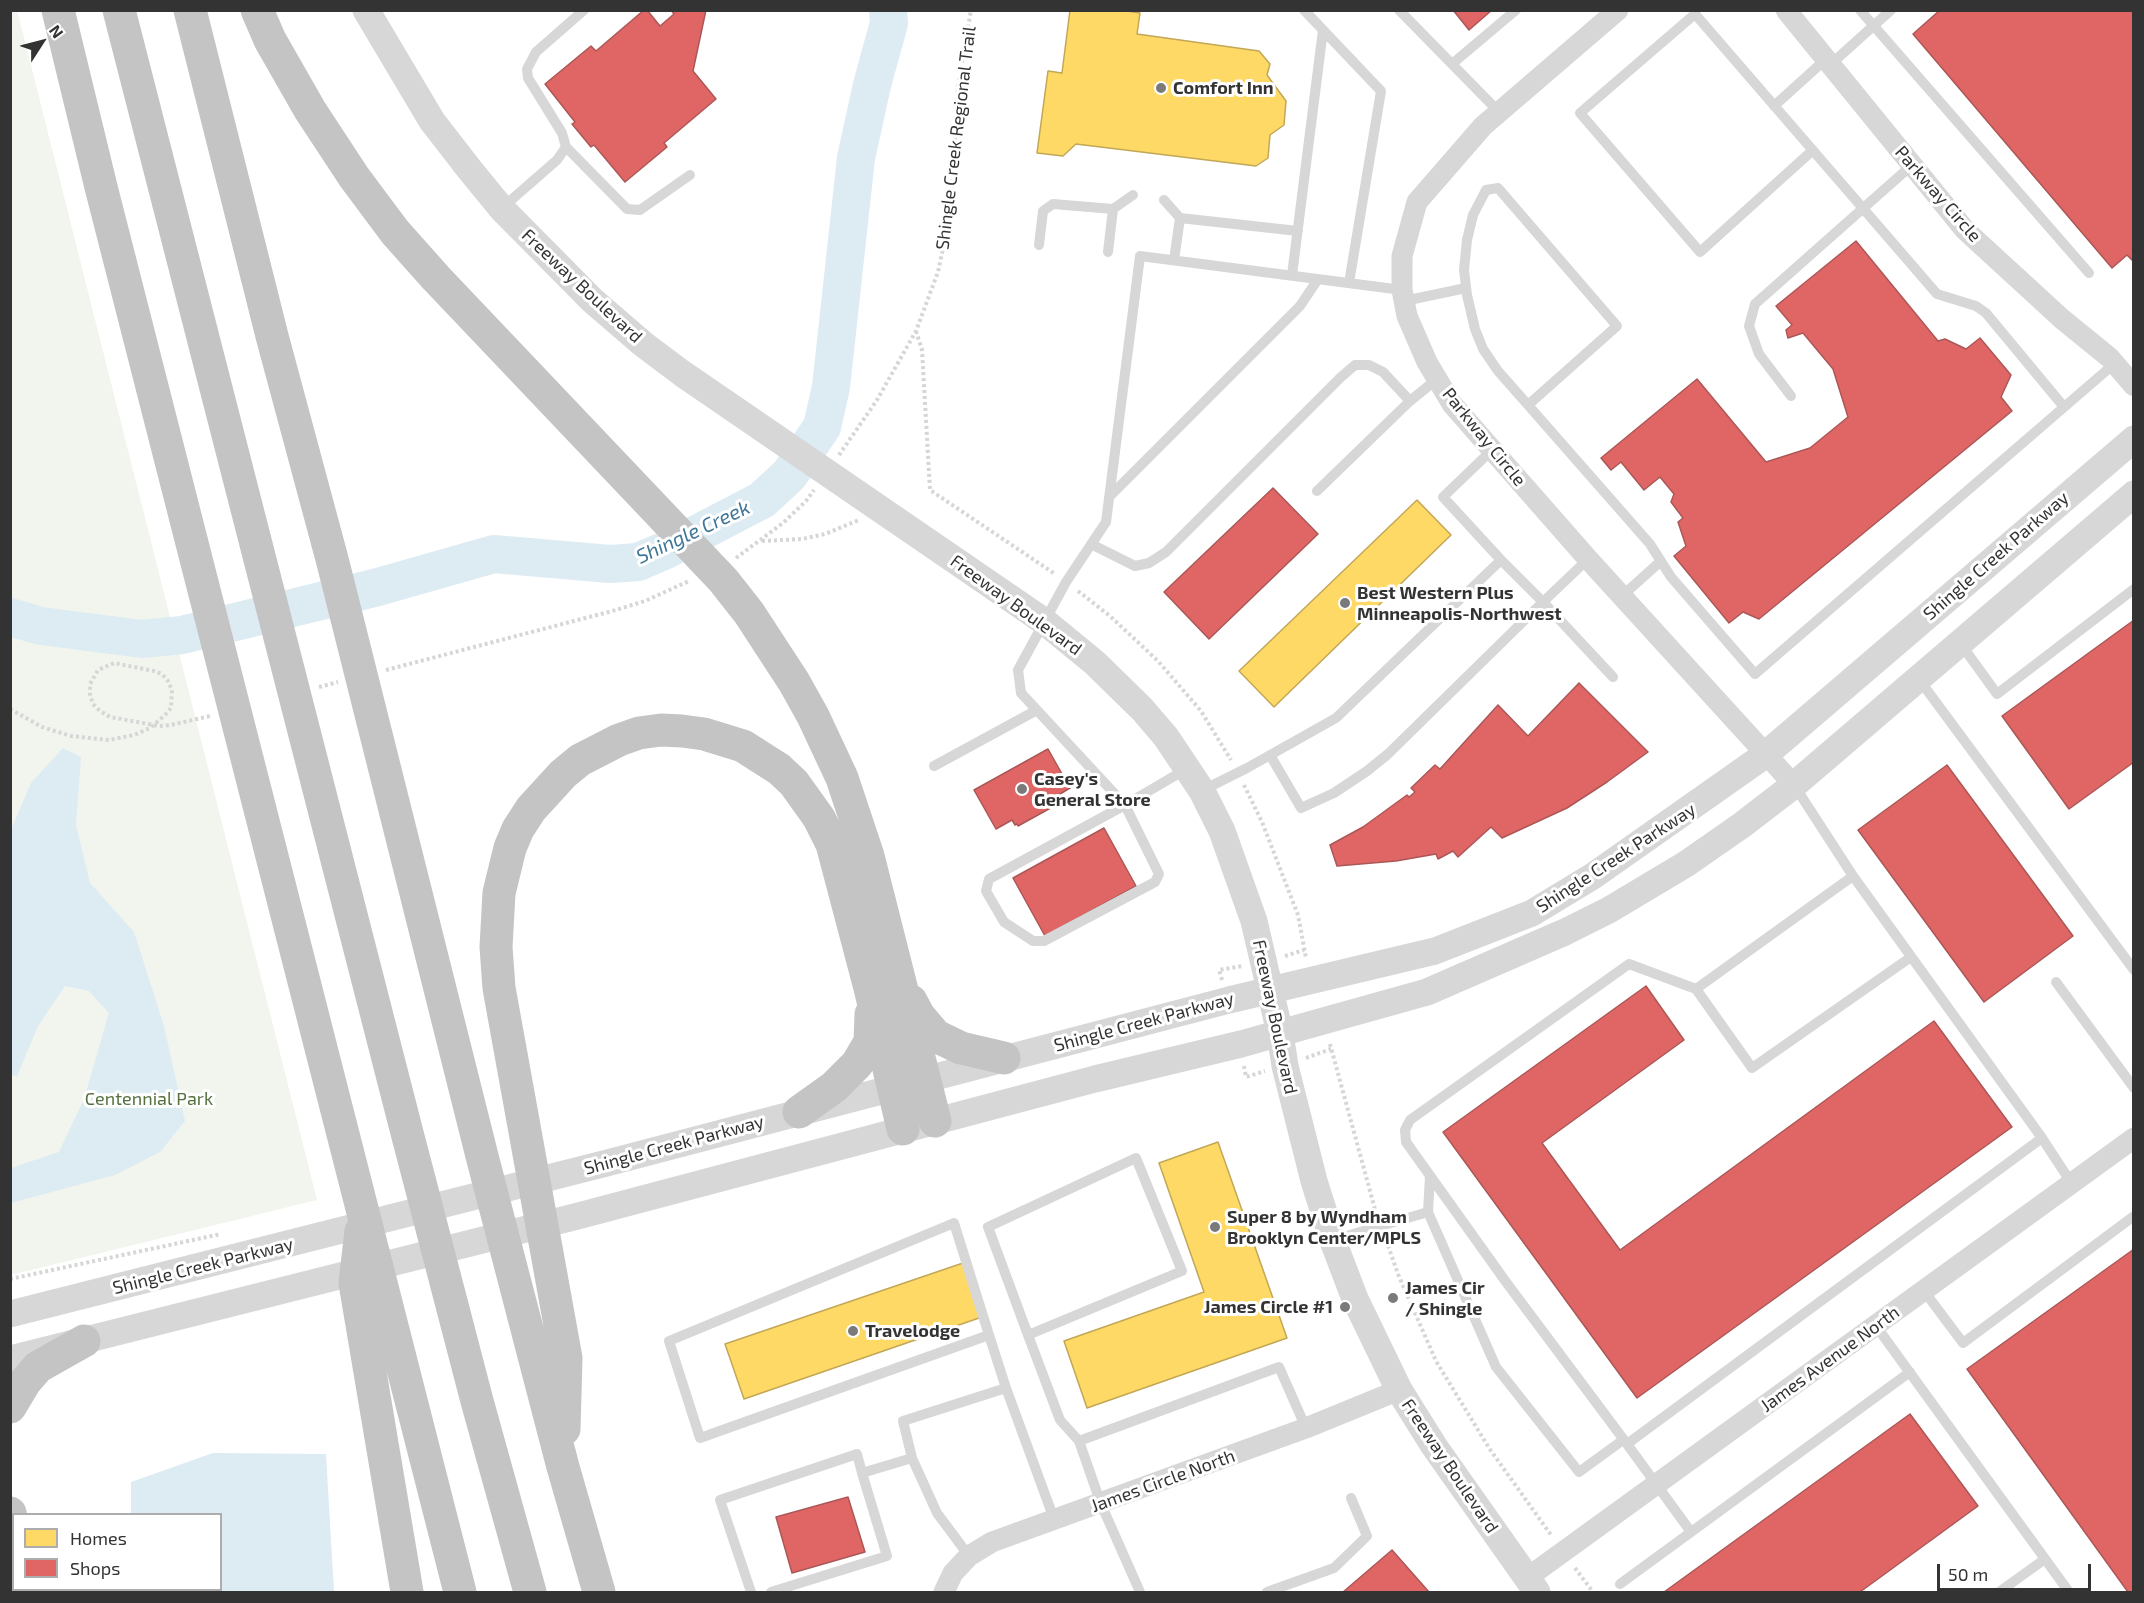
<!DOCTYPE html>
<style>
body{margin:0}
#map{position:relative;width:2144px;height:1603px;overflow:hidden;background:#fff;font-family:"Exo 2",sans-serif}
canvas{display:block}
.frame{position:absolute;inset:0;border:12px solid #333;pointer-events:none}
.legend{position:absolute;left:12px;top:1513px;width:210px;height:78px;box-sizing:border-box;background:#fff;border:2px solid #adadad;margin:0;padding:8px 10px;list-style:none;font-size:18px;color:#333}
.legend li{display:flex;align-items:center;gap:12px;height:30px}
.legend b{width:30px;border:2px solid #adadad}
.north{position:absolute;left:12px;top:12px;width:60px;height:60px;-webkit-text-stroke:4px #fff;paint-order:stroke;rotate:54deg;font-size:16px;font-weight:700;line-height:24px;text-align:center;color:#333}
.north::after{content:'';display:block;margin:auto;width:21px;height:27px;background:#333;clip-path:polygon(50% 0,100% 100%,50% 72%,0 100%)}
.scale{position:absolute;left:1937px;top:1564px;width:154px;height:27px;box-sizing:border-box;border:3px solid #333;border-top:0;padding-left:8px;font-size:18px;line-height:21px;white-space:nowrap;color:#333;-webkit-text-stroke:4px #fff;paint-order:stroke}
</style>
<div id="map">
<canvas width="2144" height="1603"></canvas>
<div class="frame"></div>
<ul class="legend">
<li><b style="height:16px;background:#ffd966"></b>Homes</li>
<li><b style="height:16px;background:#e06666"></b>Shops</li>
</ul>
<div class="north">N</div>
<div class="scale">50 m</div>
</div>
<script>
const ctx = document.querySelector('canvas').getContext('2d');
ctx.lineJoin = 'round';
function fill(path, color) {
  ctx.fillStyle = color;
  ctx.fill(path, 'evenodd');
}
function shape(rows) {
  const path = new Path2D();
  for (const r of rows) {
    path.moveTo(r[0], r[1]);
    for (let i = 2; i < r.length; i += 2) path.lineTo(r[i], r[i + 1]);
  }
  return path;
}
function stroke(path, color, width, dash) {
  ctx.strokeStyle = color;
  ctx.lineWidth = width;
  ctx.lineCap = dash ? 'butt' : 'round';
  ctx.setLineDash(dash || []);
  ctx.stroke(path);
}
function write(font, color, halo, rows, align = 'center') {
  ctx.font = font + ' "Exo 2",sans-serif';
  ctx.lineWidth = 6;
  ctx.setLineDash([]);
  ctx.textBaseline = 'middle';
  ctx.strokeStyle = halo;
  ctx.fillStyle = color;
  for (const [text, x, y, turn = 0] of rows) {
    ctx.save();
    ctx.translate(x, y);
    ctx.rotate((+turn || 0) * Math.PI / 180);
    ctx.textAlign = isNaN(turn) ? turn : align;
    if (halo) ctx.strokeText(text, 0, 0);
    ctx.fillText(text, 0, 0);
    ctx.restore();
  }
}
fill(shape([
 [17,10,317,1200,11,1275,10,11]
]), '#f1f5ed');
fill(shape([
 [63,748,81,757,76,825,90,883,134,932,164,1026,185,1121,160,1152,115,1175,11,1203,11,1168,59,1152,84,1099,109,1013,89,991,65,986,38,1026,17,1076,11,1075,11,830,31,783],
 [213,1453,326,1454,334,1592,144,1592,143,1590,220,1590,220,1514,131,1514,131,1482]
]), '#ddebf3');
const homes = shape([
 [1070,10,1120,10,1140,13,1137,34,1259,51,1270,64,1267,75,1286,101,1284,125,1270,135,1268,158,1256,166,1076,144,1063,156,1037,153,1048,71,1062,73,1070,10],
 [1417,500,1451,535,1274,707,1239,671,1417,500],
 [1218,1142,1287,1338,1087,1408,1064,1341,1204,1292,1159,1163,1218,1142],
 [963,1263,982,1317,744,1399,725,1344,963,1263]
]);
fill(homes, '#ffd966');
stroke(homes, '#c2a757', 1.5);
const shops = shape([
 [644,10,647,10,660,26,674,14,671,10,706,10,693,71,716,99,664,143,667,147,625,182,594,145,591,147,572,124,575,122,545,84,591,46,596,51,644,10],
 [1453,10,1492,10,1469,30,1453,10],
 [1940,10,2134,10,2134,262,2127,255,2112,268,1913,34,1940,10],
 [1856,241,1938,341,1945,339,1966,349,1980,338,2011,375,2001,397,2012,411,1759,619,1743,612,1729,623,1674,556,1686,546,1678,522,1683,518,1671,502,1674,494,1660,477,1644,490,1621,462,1611,470,1601,458,1697,379,1766,462,1810,448,1848,417,1833,369,1803,333,1788,338,1786,330,1792,325,1776,306,1856,241],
 [1273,488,1318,534,1209,639,1164,592,1273,488],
 [2134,620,2134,762,2069,809,2002,716,2134,620],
 [1579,683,1648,752,1607,782,1567,808,1502,838,1491,827,1458,857,1453,851,1438,859,1436,854,1396,861,1337,866,1330,845,1363,827,1407,795,1409,797,1415,792,1411,788,1435,765,1440,769,1498,705,1528,736,1579,683],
 [1048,749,1070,788,1055,797,1057,801,1055,803,1056,805,1018,826,1017,824,1015,825,1012,820,996,829,974,790,1048,749],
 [1947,765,2073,936,1984,1002,1858,830,1947,765],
 [1104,828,1136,886,1045,936,1013,878,1104,828],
 [1646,986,1684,1040,1542,1143,1620,1250,1934,1021,2012,1127,1637,1398,1443,1132,1646,986],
 [2134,1249,2134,1592,2128,1592,1967,1369,2134,1249],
 [1910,1414,1978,1506,1860,1592,1664,1592,1910,1414],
 [848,1497,865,1552,792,1573,776,1517,848,1497],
 [1392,1550,1429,1592,1343,1592,1392,1550]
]);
fill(shops, '#e06666');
stroke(shops, '#ac5757', 1.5);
stroke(shape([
 [10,617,41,626,142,639,182,635,378,587,494,554,610,564,638,562,666,550,762,500,789,475,822,427,831,387,856,158,872,85,889,23,888,10]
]), '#ddebf3', 38);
stroke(shape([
 [916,331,922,350,930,490,1055,574],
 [839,455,877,400,916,331,938,272,951,210,958,86,971,10],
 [762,541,802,539,825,534,859,520],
 [736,558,783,523,806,501,814,490],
 [1078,591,1110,616,1158,661,1201,711,1231,760],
 [386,670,616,610,645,601,689,581],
 [319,687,338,682],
 [10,709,42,727,71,736,109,740,134,735,150,728,165,715,171,708,172,690,168,681,162,674,154,671,114,663,98,670,90,684,90,694,93,704,100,711,110,717,143,723,159,726,171,725,210,716],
 [1244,785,1262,822,1298,915,1306,958],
 [1285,956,1304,950],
 [1222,980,1219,970,1243,966],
 [1330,1044,1376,1213],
 [1306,1058,1331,1049],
 [1244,1066,1246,1077,1265,1071],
 [1386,1240,1398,1274,1436,1361,1489,1448,1551,1535],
 [10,1279,221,1234],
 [1575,1568,1593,1592]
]), '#d6d6d6', 4, [3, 3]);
stroke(shape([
 [1304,10,1381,91,1349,283],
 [1399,10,1499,112],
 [1860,10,2089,273],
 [1452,64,1516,10],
 [1830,65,1891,10],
 [1774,106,1826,59],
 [566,147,627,209,640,210,690,175],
 [1813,150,1700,252,1580,113,1695,14,1937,294,1976,306,1986,313,2064,407],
 [1164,200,1180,218,1174,260],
 [502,208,557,160,566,147,562,133,528,78,527,69,536,52,584,10],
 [1180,218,1298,231],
 [1039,245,1043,211,1053,204,1113,209],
 [1108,252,1113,209,1133,195],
 [1292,275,1323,30],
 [1404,301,1466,288],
 [1791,396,1759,354,1749,326,1755,304,1912,165],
 [1528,405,1617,326,1498,188,1486,190,1473,215,1467,240,1464,270,1467,295,1475,329,1483,349,1498,371,1528,405,1650,544,1671,577,1755,674,2114,364],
 [1317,491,1410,401],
 [1109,497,1300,306,1318,279],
 [1091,544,1135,566,1149,563,1166,552,1340,378,1355,365,1369,365,1383,372,1410,401,1437,379],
 [1588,559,1543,602,1613,677],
 [1622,596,1661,561],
 [1960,643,1997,694,2134,589],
 [1918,678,2134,970],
 [1270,755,1301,808,1334,793,1367,771,1388,754,1543,602,1501,560],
 [934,766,1037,710],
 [1188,768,1125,805,1021,693,1018,670,1066,582,1106,522,1140,256,1402,290],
 [1203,790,1247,768,1336,718,1501,560,1443,497,1492,450],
 [1125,805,1159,874,1155,882,1044,941,1033,941,1004,922,986,891,989,879,1125,805],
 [1853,876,2042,1138],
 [2056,982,2134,1088],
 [1696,989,1752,1068,1911,957],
 [1430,1176,1428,1212,1496,1367,1579,1472,1623,1440],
 [1333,1240,1428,1212],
 [1924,1291,1963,1343,2134,1216],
 [1876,1326,2069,1592],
 [989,1335,700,1438,669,1341,954,1223,989,1335,1006,1388],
 [1028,1335,988,1227,1136,1158,1182,1271,1028,1335,1060,1420,1079,1441],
 [1627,1444,1506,1282,1406,1142,1405,1130,1410,1120,1629,964,1696,989,1853,876,1794,785],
 [1691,1532,1627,1444,2042,1138,2072,1184],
 [969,1556,937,1513,912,1458,903,1421,1006,1388,1054,1519],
 [1620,1584,1910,1372],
 [751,1592,720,1500,857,1454,862,1473],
 [771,1592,887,1556,862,1473,912,1458],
 [1140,1592,1101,1504,1079,1441,1279,1367,1306,1428],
 [1267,1592,1334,1568,1367,1536,1351,1498],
 [1999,1592,2045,1559]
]), '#d7d7d7', 10);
stroke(shape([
 [1618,10,1483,126,1417,202,1402,256,1402,290,1407,316,1427,362,1452,404,1588,559,1794,785],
 [1786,10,1965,230,2062,319,2110,358,2134,386],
 [1527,1578,2134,1138],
 [944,1592,953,1573,969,1556,992,1542,1306,1428,1399,1390]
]), '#d7d7d7', 21);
stroke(shape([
 [366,10,432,121,470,170,502,209,592,300,643,344,683,374,1045,622,1095,663,1142,709,1166,737,1202,791,1222,831,1254,921,1280,1033,1285,1066,1314,1181,1333,1241,1355,1299,1399,1390,1434,1446,1537,1592],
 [10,1314,607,1163,1229,1000,1435,951,1532,913,1593,876,1765,755,2134,439],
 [10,1359,578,1216,1095,1079,1241,1044,1427,992,1565,932,1609,910,1686,864,1742,825,1794,785,2134,494]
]), '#d7d7d7', 27);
stroke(shape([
 [58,10,101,187,460,1592],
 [119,10,405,1125,477,1401,530,1592],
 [190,10,272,336,332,559,483,1160,563,1467,599,1592],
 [257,10,270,40,310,110,354,177,395,232,436,278,723,580,749,613,794,682,813,716,842,778,868,856,935,1121],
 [911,1001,919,1016,936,1036,961,1048,1004,1058],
 [799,1112,834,1087,857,1064,870,1042,871,1014],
 [361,1231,355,1283,407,1592],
 [10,1407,25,1382,38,1367,84,1341],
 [564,1429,566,1358,499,988,496,947,499,893,510,848,518,829,531,809,563,774,580,760,619,740,639,733,661,730,682,731,704,734,743,746,779,769,794,783,819,818,832,844,870,988,903,1129],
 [10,1513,14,1530],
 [28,1590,28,1592]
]), '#c4c4c4', 33);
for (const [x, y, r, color] of [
 [1161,88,6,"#7a7a7a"],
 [1345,603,6,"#7a7a7a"],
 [1022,789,6,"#7a7a7a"],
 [1215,1227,6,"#7a7a7a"],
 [1393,1298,6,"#7a7a7a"],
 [1345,1307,6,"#7a7a7a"],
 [853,1331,6,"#7a7a7a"]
]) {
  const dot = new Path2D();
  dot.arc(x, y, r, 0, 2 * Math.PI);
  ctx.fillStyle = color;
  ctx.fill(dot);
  stroke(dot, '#fff', 2);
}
write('bold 18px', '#333', '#fff', [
 ["Comfort Inn",1173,88],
 ["Best Western Plus",1357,593],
 ["Minneapolis-Northwest",1357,614],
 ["Casey's",1034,779],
 ["General Store",1034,800],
 ["Super 8 by Wyndham",1227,1217],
 ["Brooklyn Center/MPLS",1227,1238],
 ["James Cir",1405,1288],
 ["/ Shingle",1405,1309],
 ["James Circle #1",1333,1307,"right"],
 ["Travelodge",865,1331]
], 'left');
write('18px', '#333', '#fff', [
 ["Shingle Creek Regional Trail",956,138,-83],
 ["Parkway Circle",1938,194,49],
 ["Freeway Boulevard",582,286,43],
 ["Parkway Circle",1484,437,51],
 ["Shingle Creek Parkway",1996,556,-41],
 ["Freeway Boulevard",1016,605,36],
 ["Shingle Creek Parkway",1616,858,-33],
 ["Freeway Boulevard",1275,1017,78],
 ["Shingle Creek Parkway",1144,1022,-15],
 ["Shingle Creek Parkway",674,1145,-15],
 ["Shingle Creek Parkway",203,1266,-14],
 ["James Avenue North",1830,1359,-36],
 ["Freeway Boulevard",1450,1466,56],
 ["James Circle North",1163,1481,-20]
]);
write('18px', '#56703f', '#fff', [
 ["Centennial Park",149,1099]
]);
write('italic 20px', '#3f7597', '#fff', [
 ["Shingle Creek",693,532,-25]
]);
</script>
